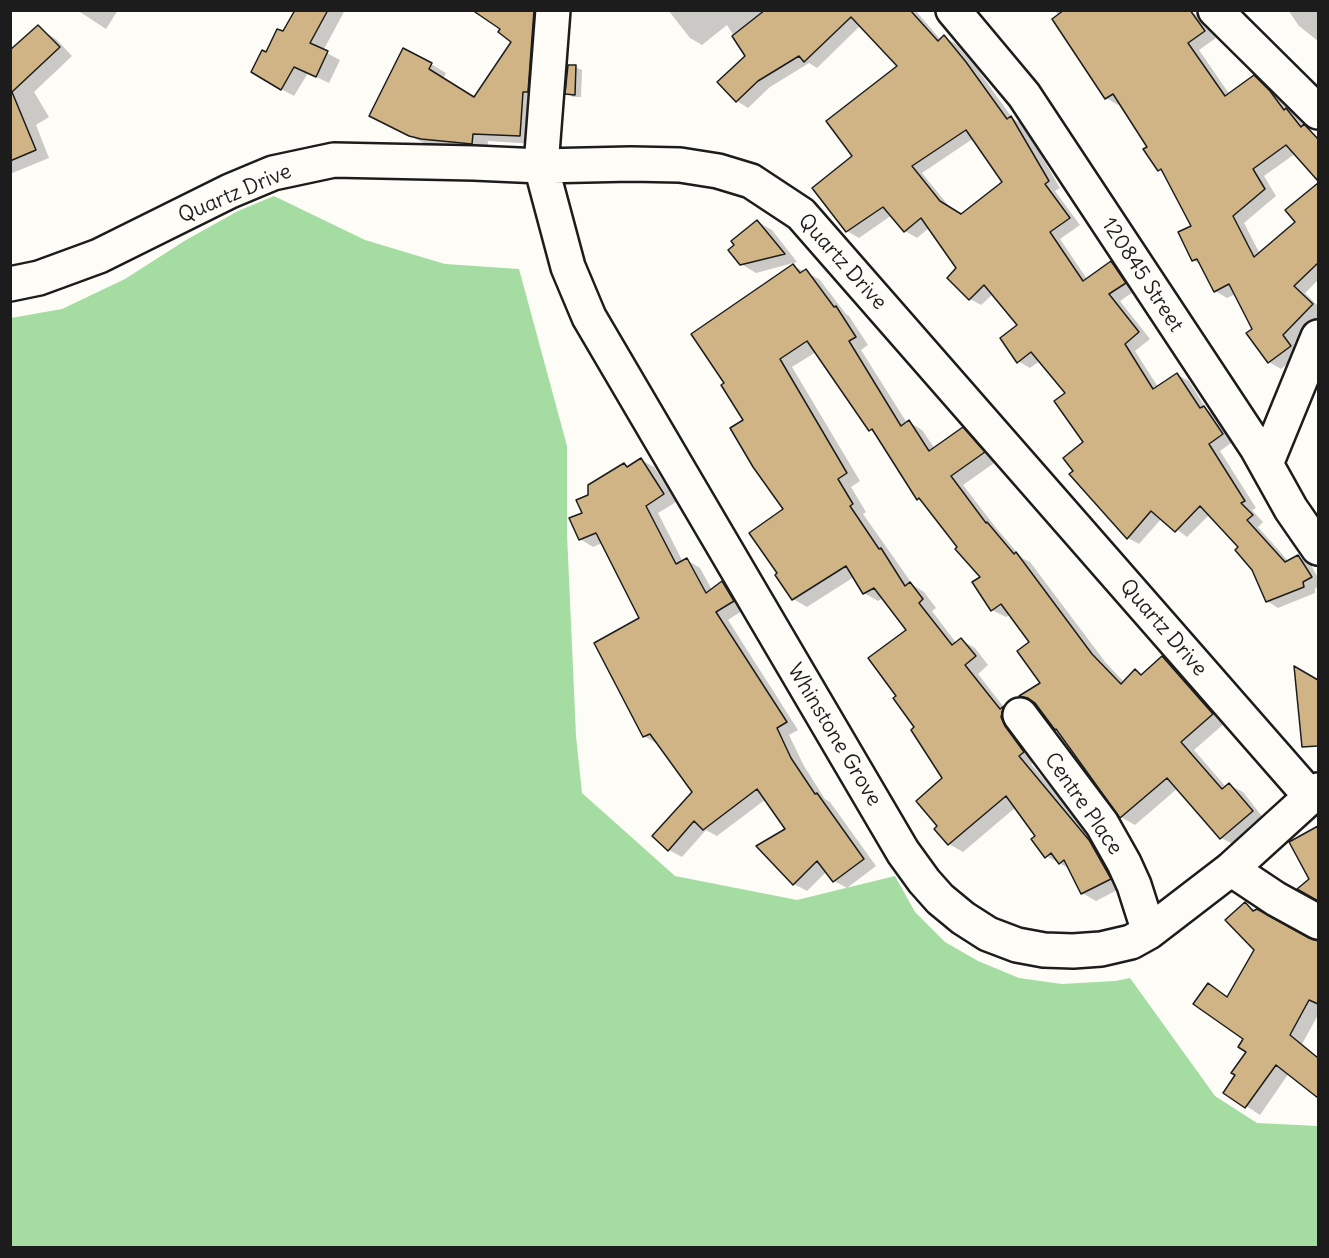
<!DOCTYPE html>
<style>
body{margin:0}
#map{position:relative;width:1329px;height:1258px;overflow:hidden;background:#fdfcf7;font-family:Delius,sans-serif}
canvas{display:block}
.frame{position:absolute;inset:0;border:12px solid #1c1c1c;pointer-events:none}
</style>
<div id="map">
<canvas width="1329" height="1258"></canvas>
<div class="frame"></div>
</div>
<script>
const ctx = document.querySelector('canvas').getContext('2d');
ctx.lineJoin = 'round';
function fill(path, color) {
  ctx.fillStyle = color;
  ctx.fill(path, 'evenodd');
}
function shape(rows) {
  const path = new Path2D();
  for (const r of rows) {
    path.moveTo(r[0], r[1]);
    for (let i = 2; i < r.length; i += 2) path.lineTo(r[i], r[i + 1]);
  }
  return path;
}
function stroke(path, color, width, dash) {
  ctx.strokeStyle = color;
  ctx.lineWidth = width;
  ctx.lineCap = dash ? 'butt' : 'round';
  ctx.setLineDash(dash || []);
  ctx.stroke(path);
}
function write(font, color, halo, rows, align = 'center') {
  ctx.font = font + ' Delius,sans-serif';
  ctx.lineWidth = 5;
  ctx.setLineDash([]);
  ctx.textBaseline = 'middle';
  ctx.strokeStyle = halo;
  ctx.fillStyle = color;
  for (const [text, x, y, turn = 0] of rows) {
    ctx.save();
    ctx.translate(x, y);
    ctx.rotate((+turn || 0) * Math.PI / 180);
    ctx.textAlign = isNaN(turn) ? turn : align;
    if (halo) ctx.strokeText(text, 0, 0);
    ctx.fillText(text, 0, 0);
    ctx.restore();
  }
}
fill(shape([
 [274,196,365,240,445,264,519,269,567,446,567,534,576,736,582,793,675,876,797,900,895,876,915,912,945,942,978,961,1019,978,1062,984,1115,981,1130,978,1215,1096,1257,1123,1318,1126,1318,1247,11,1247,11,318,62,309,125,279,186,240,238,211]
]), '#a4dca1');
fill(shape([
 [77,10,118,10,106,29],
 [297,10,345,10,323,51,340,60,329,83,308,73,294,96,281,89,267,54,284,33],
 [668,10,915,10,941,40,944,37,956,44,978,70,1013,119,1023,124,1060,188,1055,191,1080,225,1060,239,1087,279,1111,263,1123,270,1136,290,1120,301,1150,339,1135,351,1158,387,1177,375,1189,381,1207,410,1215,414,1234,441,1220,451,1256,508,1252,510,1263,522,1258,527,1289,562,1298,557,1310,563,1318,578,1318,586,1315,589,1315,593,1278,608,1267,601,1254,569,1240,547,1210,514,1187,537,1162,518,1139,544,1128,538,1075,471,1086,442,1067,393,1040,361,1030,368,1018,361,1019,325,993,294,981,305,970,299,958,268,930,227,917,238,905,231,892,215,859,238,847,231,814,189,855,156,900,67,861,25,817,68,809,63,770,87,748,108,737,101,719,82,746,56,727,25,702,45,690,38],
 [974,138,1004,182,961,216,952,210,922,173],
 [1055,10,1189,11,1201,17,1216,38,1199,50,1230,95,1254,77,1266,84,1282,99,1318,143,1318,150,1306,146,1264,176,1276,196,1244,223,1260,254,1297,222,1287,211,1318,185,1318,280,1305,293,1318,306,1318,317,1294,343,1302,353,1281,369,1269,362,1248,333,1253,329,1236,294,1227,298,1215,291,1202,265,1193,260,1193,227,1165,173,1159,170,1149,148,1120,103,1118,105,1106,98],
 [1288,10,1318,10,1318,41,1299,26],
 [534,11,549,19,535,144,488,141,487,152,426,144,386,124,431,64,446,73,443,79,475,99],
 [41,30,56,39,72,56,34,92,49,117,36,125,49,158,10,174,10,52],
 [575,67,582,70,581,97,573,97,567,93],
 [758,222,772,230,797,262,756,273,741,264],
 [793,266,819,279,846,314,849,316,868,345,861,350,907,423,909,422,922,430,935,449,963,429,977,437,997,461,963,485,997,529,1022,558,1030,562,1106,663,1125,683,1136,671,1143,675,1162,658,1175,665,1226,722,1194,750,1226,787,1229,785,1243,792,1265,820,1235,845,1221,838,1178,788,1135,825,1121,817,1059,731,1037,704,1022,696,1042,683,1032,642,1011,614,1006,617,992,610,982,578,925,503,918,499,877,434,870,430,816,352,792,367,860,481,851,487,866,512,863,514,913,585,924,592,936,608,932,611,957,644,961,640,975,648,988,665,978,674,1006,710,1037,760,1031,764,1103,849,1123,887,1096,901,1082,893,1070,869,1046,856,1037,836,1016,807,963,852,949,844,939,826,944,779,898,696,908,630,883,598,878,601,864,593,854,577,807,607,793,599,785,510,745,421],
 [641,460,654,467,676,502,658,513,683,562,687,560,700,568,712,590,722,583,735,590,746,608,728,620,798,730,789,735,804,766,825,799,830,802,876,866,847,888,834,881,827,871,807,891,794,884,787,829,766,799,717,836,706,830,682,857,669,850,654,835,694,792,657,744,644,736,641,619,602,543,593,547,580,539,584,514,590,496,624,465,629,467],
 [1314,830,1318,833,1318,900,1300,889,1309,881,1297,858],
 [1245,904,1308,940,1318,942,1318,1015,1302,1044,1318,1057,1318,1096,1289,1073,1260,1115,1225,1092,1237,1075,1248,1052,1245,1038,1208,985,1229,997,1256,950]
]), '#0003');
const building = shape([
 [295,10,328,10,310,43,328,51,316,77,294,67,281,90,251,72,262,50,266,52,277,29,283,31,295,10],
 [472,10,534,10,528,92,523,92,520,136,473,134,472,144,421,139,409,136,369,116,403,48,432,63,429,69,474,97,511,42,498,32,500,29,472,10],
 [765,10,910,10,938,41,944,35,966,62,1007,119,1011,116,1049,181,1045,184,1070,218,1050,232,1083,281,1111,261,1126,283,1109,294,1139,332,1125,344,1153,389,1177,373,1200,408,1204,406,1223,434,1209,444,1245,501,1241,503,1253,515,1247,520,1285,562,1298,555,1312,577,1303,582,1304,587,1266,602,1252,570,1235,550,1238,547,1200,506,1175,532,1151,511,1127,539,1069,474,1073,471,1063,458,1083,442,1054,401,1065,393,1031,352,1017,363,1000,338,1017,325,984,285,969,300,947,278,956,268,921,218,904,232,883,207,846,232,812,188,852,156,826,121,897,66,851,17,804,62,799,56,758,81,736,102,717,82,745,56,732,36,765,10],
 [966,130,1002,182,961,214,940,201,912,166,966,130],
 [1064,10,1190,10,1205,31,1188,43,1225,96,1254,75,1270,91,1284,110,1286,108,1301,127,1304,124,1318,139,1318,181,1286,145,1253,169,1265,189,1233,216,1254,257,1295,222,1285,210,1318,183,1318,263,1294,286,1313,304,1283,335,1291,346,1268,363,1246,333,1252,329,1229,284,1214,292,1197,259,1192,261,1178,232,1191,226,1161,169,1158,171,1143,149,1147,147,1113,94,1105,99,1052,19,1064,10],
 [38,25,60,47,12,92,36,150,10,161,10,50,38,25],
 [568,65,576,65,575,95,565,94,568,65],
 [757,220,785,254,740,265,728,250,734,245,731,241,757,220],
 [793,264,800,273,806,269,834,307,836,306,856,337,849,341,901,426,909,420,929,451,963,427,985,452,951,476,986,523,987,522,1014,554,1016,552,1092,654,1121,684,1135,669,1141,675,1162,656,1213,714,1181,742,1222,789,1229,783,1253,811,1220,839,1167,778,1120,818,1056,729,1055,730,1035,703,1028,698,1019,696,1040,683,1017,651,1029,642,1001,604,991,611,972,582,980,577,955,549,957,547,919,498,917,500,872,429,869,431,807,341,780,359,847,473,838,479,853,504,850,506,879,549,881,548,905,586,910,582,923,599,919,603,952,645,961,638,976,656,965,665,1000,709,1004,706,1001,717,1005,726,1024,752,1019,756,1089,840,1111,879,1081,894,1064,860,1059,864,1051,853,1045,858,1031,839,1035,836,1006,796,948,845,934,829,937,826,916,801,942,778,911,730,914,727,893,698,896,696,868,658,906,630,874,588,863,594,846,566,792,600,775,575,777,573,749,533,783,509,753,467,730,428,743,420,721,385,724,383,691,334,793,264],
 [641,458,664,494,646,506,676,564,687,558,706,593,722,581,734,601,716,612,787,722,777,728,791,758,815,794,817,793,864,859,833,882,817,861,793,885,756,846,785,829,757,789,703,830,694,821,668,851,652,836,692,792,650,734,643,737,594,643,639,618,596,533,579,540,569,518,582,513,576,500,588,495,588,485,624,463,627,467,641,458],
 [1294,666,1318,680,1318,746,1302,747,1294,666],
 [1318,826,1318,901,1297,889,1309,879,1289,842,1318,826],
 [1245,902,1253,911,1257,909,1309,938,1318,941,1318,1004,1309,1000,1290,1035,1318,1058,1318,1098,1276,1065,1245,1108,1223,1093,1235,1075,1231,1073,1246,1052,1238,1047,1243,1039,1193,1004,1208,983,1227,997,1254,950,1225,920,1245,902]
]);
fill(building, '#d0b485');
stroke(building, '#1c1c1c', 1.5);
const minor = shape([
 [553,10,541,166,568,267,589,317,903,852,924,881,940,899,963,918,988,934,1017,945,1044,950,1073,951,1101,949,1131,942,1149,932,1231,869,1318,790],
 [953,10,1024,95,1257,448,1291,509,1318,548],
 [1215,10,1318,112],
 [10,284,39,278,99,256,230,191,273,173,334,160,474,163,541,166,631,164,680,165,718,171,751,181,801,214,1311,797],
 [1266,464,1318,337],
 [1020,715,1102,824,1124,863,1134,885,1149,932],
 [1231,869,1276,899,1318,922]
]);
stroke(minor, '#1c1c1c', 38);
stroke(minor, '#fdfcf7', 33);
write('21px', '#1c1c1c', '#fdfcf7', [
 ["Quartz Drive",235,194,-23],
 ["Quartz Drive",842,262,48],
 ["120845 Street",1142,275,57],
 ["Quartz Drive",1163,628,49],
 ["Whinstone Grove",834,735,59],
 ["Centre Place",1083,804,55]
]);
</script>
